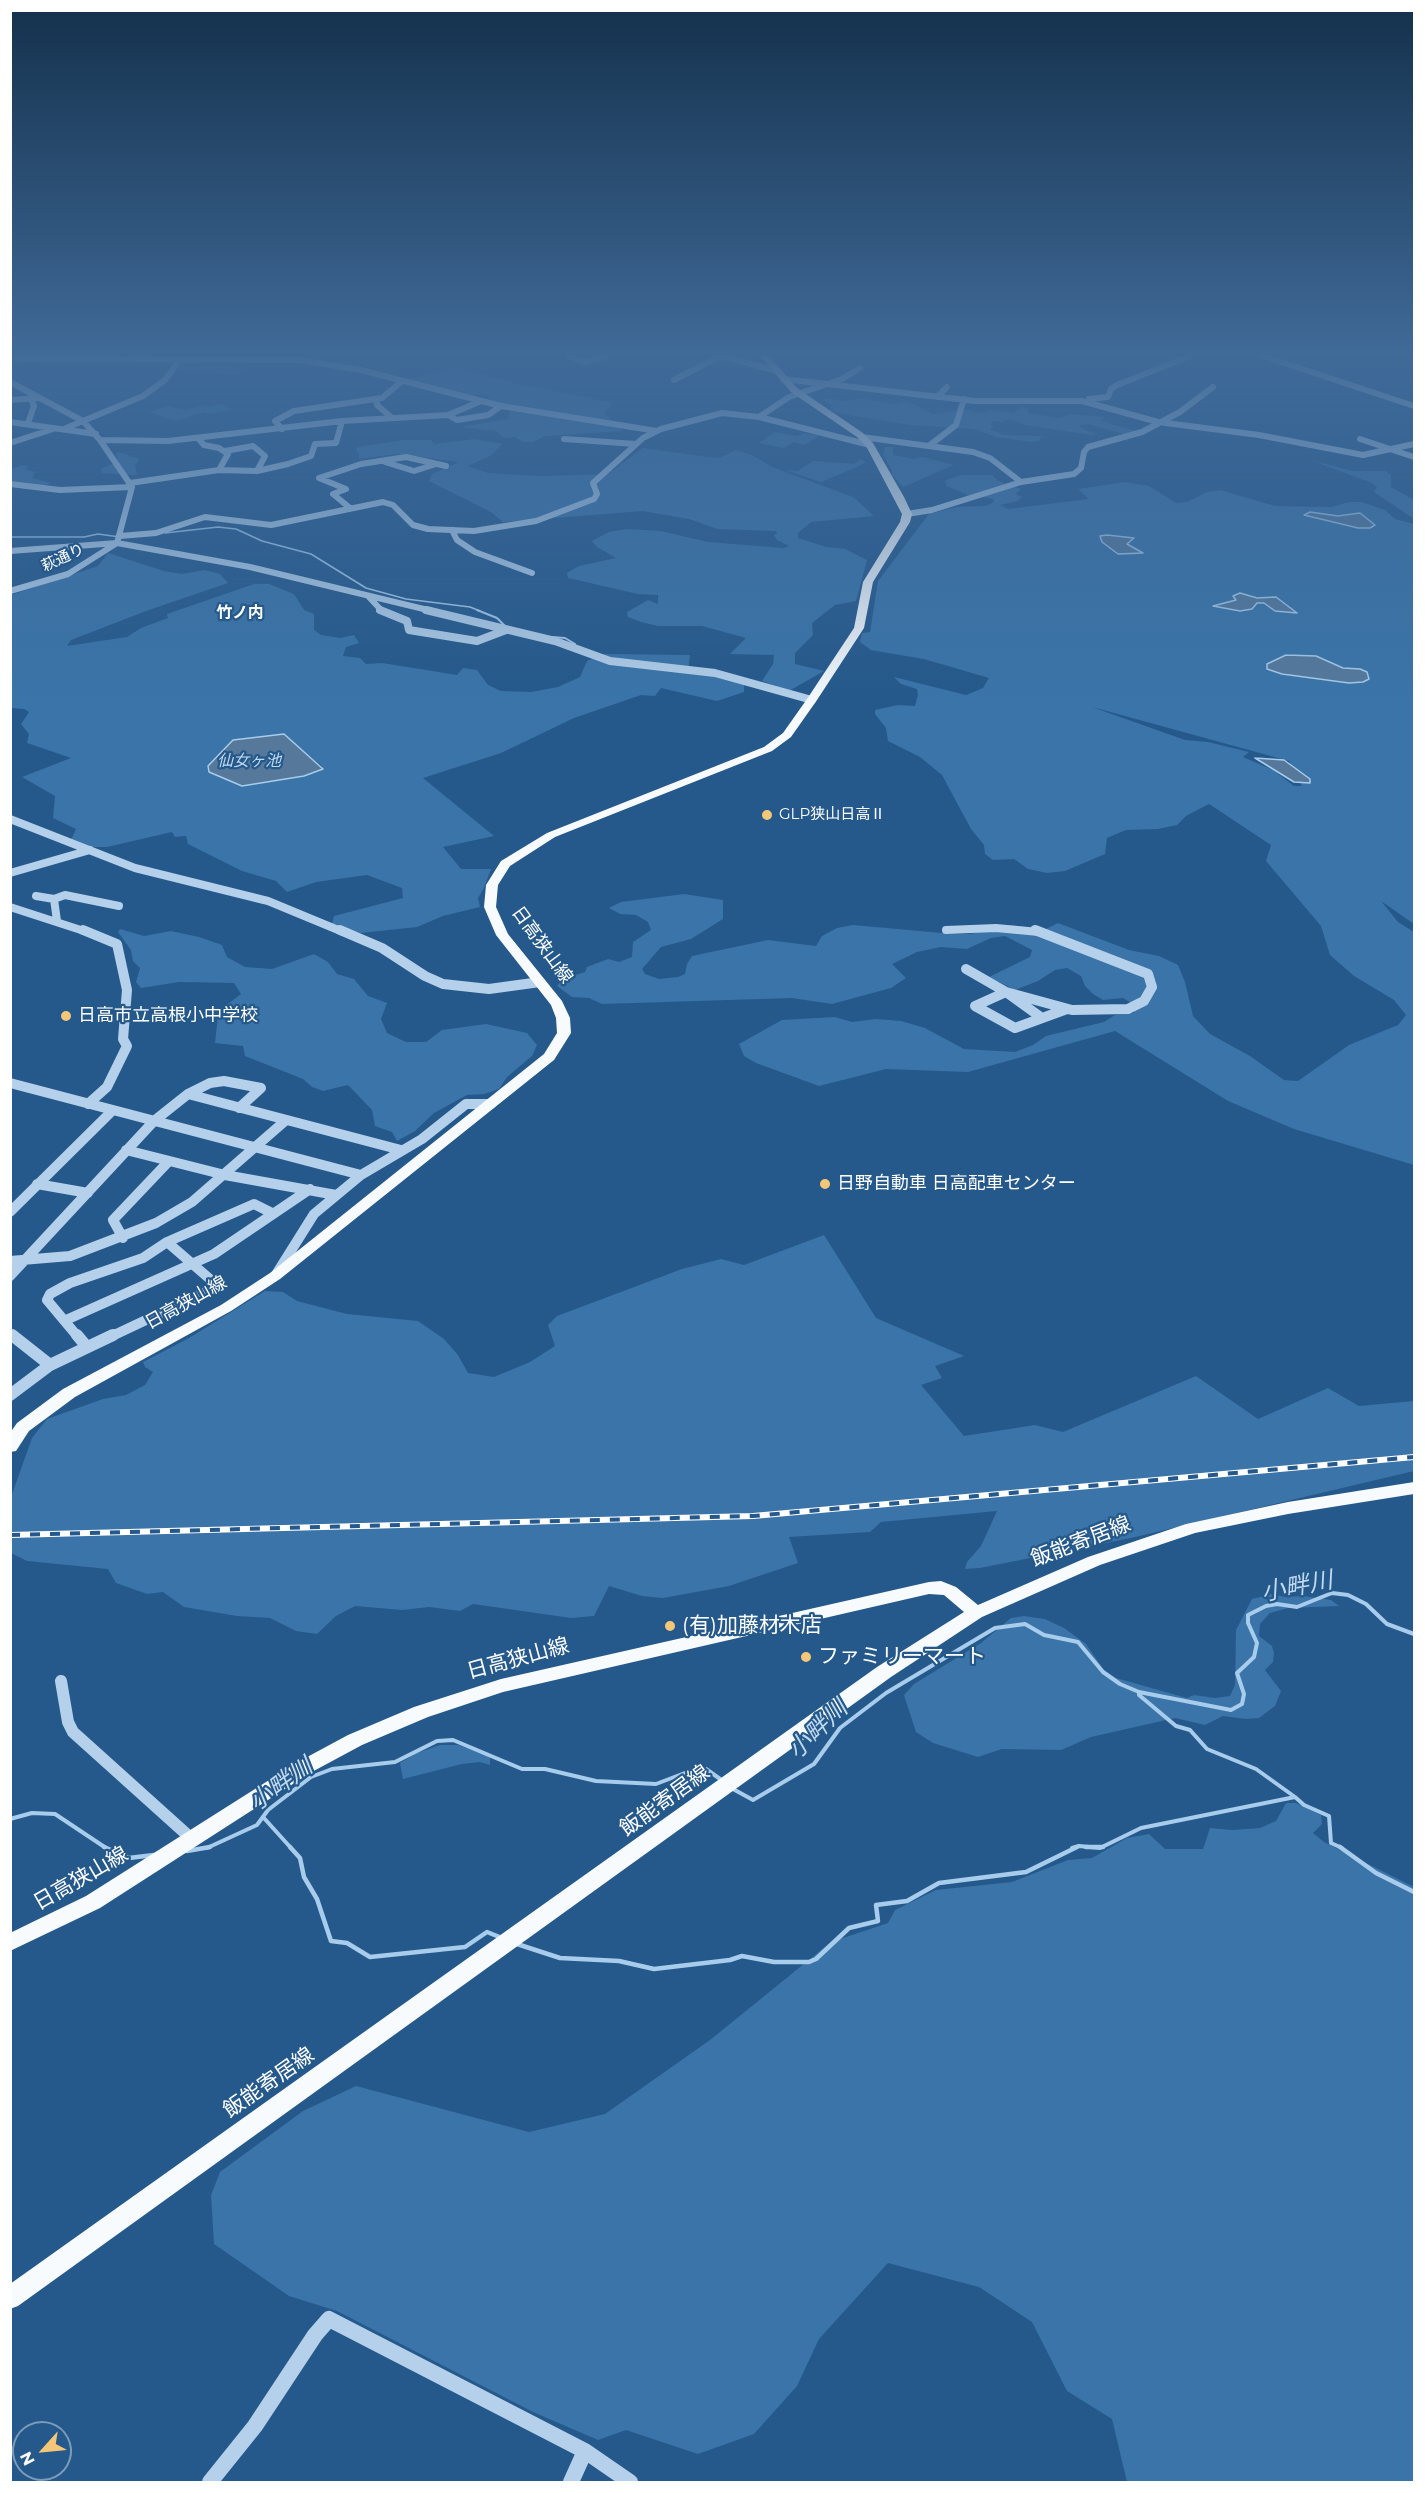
<!DOCTYPE html>
<meta charset="utf-8">
<style>
body{margin:0}
#map{position:relative;width:1425px;height:2493px;overflow:hidden;background:#25598b;font-family:Montserrat,sans-serif}
canvas{display:block}
.frame{position:absolute;inset:0;border:12px solid #fff;pointer-events:none}
.north{position:absolute;left:12px;top:2421px;width:60px;height:60px;box-sizing:border-box;background:#25598b;border:2px solid #7c9bb9;border-radius:50%;rotate:243deg;font-size:16px;font-weight:700;line-height:24px;text-align:center;color:#fff}
.north::after{content:'';display:block;margin:auto;width:21px;height:27px;background:#f4c778;clip-path:polygon(50% 0,100% 100%,50% 72%,0 100%)}
</style>
<div id="map">
<canvas width="1425" height="2493"></canvas>
<div class="frame"></div>
<div class="north">N</div>
</div>
<script>
const ctx = document.querySelector('canvas').getContext('2d');
ctx.lineJoin = 'round';
function fill(path, color) {
  ctx.fillStyle = color;
  ctx.fill(path, 'evenodd');
}
function shape(rows) {
  const path = new Path2D();
  for (const r of rows) {
    path.moveTo(r[0], r[1]);
    for (let i = 2; i < r.length; i += 2) path.lineTo(r[i], r[i + 1]);
  }
  return path;
}
function stroke(path, color, width, dash) {
  ctx.strokeStyle = color;
  ctx.lineWidth = width;
  ctx.lineCap = dash ? 'butt' : 'round';
  ctx.setLineDash(dash || []);
  ctx.stroke(path);
}
function write(font, color, halo, rows, align = 'center') {
  ctx.font = font + ' Montserrat,"Noto Sans JP",sans-serif';
  ctx.lineWidth = 4.5;
  ctx.setLineDash([]);
  ctx.textBaseline = 'middle';
  ctx.strokeStyle = halo;
  ctx.fillStyle = color;
  for (const [text, x, y, turn = 0] of rows) {
    ctx.save();
    ctx.translate(x, y);
    ctx.rotate((+turn || 0) * Math.PI / 180);
    ctx.textAlign = isNaN(turn) ? turn : align;
    if (halo) ctx.strokeText(text, 0, 0);
    ctx.fillText(text, 0, 0);
    ctx.restore();
  }
}
fill(shape([
 [203,360,201,366,245,368,237,375,178,369,182,362],
 [456,367,514,383,613,403,604,413,623,431,545,436,533,442,523,442,515,437,504,438,495,431,460,427,508,419,510,410,506,406,485,402,489,396,477,394,466,398,402,381],
 [825,398,848,401,860,398,894,404,907,401,933,414,966,409,981,413,991,410,1013,413,1021,407,1028,408,1028,413,1059,418,1070,414,1104,417,1101,421,1139,432,1127,435,1088,424,1078,425,1087,431,1097,434,1092,435,1025,425,1009,419,1002,422,993,421,990,424,993,427,990,429,1004,435,1042,436,1038,441,1032,442,997,437,974,429,911,425,836,413,830,408,832,405,822,400],
 [222,404,233,410,209,414,204,412,176,421,149,412,168,406,185,410,204,405,210,407],
 [775,432,797,436,804,433,820,436,804,445,794,442,784,448,759,443],
 [475,439,502,444,492,455,468,466,488,473,540,476,608,474,643,448,707,457,719,458,736,450,754,456,772,467,853,497,874,516,811,522,798,533,798,538,826,547,845,549,867,560,856,601,835,605,812,623,813,635,795,653,795,664,824,671,789,691,762,681,773,664,774,655,730,654,746,638,702,626,658,626,641,622,628,617,627,612,648,600,658,604,658,595,638,594,568,578,567,573,579,566,616,558,597,547,592,541,609,532,627,529,660,531,708,542,783,548,789,546,777,540,774,535,778,533,775,531,718,529,689,519,643,511,503,522,491,512,429,481,432,474,459,462,397,454,359,459,359,454,356,450,357,447,404,440,431,440,434,444],
 [885,447,893,447,893,455,914,459,922,457,954,465,903,487,892,475,892,470,883,455],
 [119,452,139,459,135,466,137,475,101,473,102,468,118,462,116,453],
 [861,459,865,462,859,466,821,482,785,470,798,471,813,461,854,464],
 [1310,460,1352,471,1386,471,1391,475,1391,487,1414,500,1414,519,1374,492,1377,487,1372,483],
 [21,465,28,466,25,469,35,472,32,478,51,483,42,487,11,482,10,470],
 [961,475,992,475,998,481,1021,489,1016,494,1022,497,1018,501,1000,505,1008,509,1089,499,1078,489,1125,482,1149,486,1176,503,1187,502,1207,492,1220,490,1275,506,1331,507,1349,502,1362,502,1385,510,1395,519,1414,524,1414,924,1381,901,1398,922,1414,932,1414,1165,1294,1129,1228,1101,1115,1031,968,1072,886,1069,819,1086,756,1063,744,1056,739,1044,782,1020,835,1017,852,1022,876,1019,901,1021,925,1028,964,1049,1015,1052,1033,1045,1046,1036,1104,1022,1115,1015,1134,1013,1131,1003,1123,998,1103,1000,1093,994,1085,986,1081,976,1067,968,1055,970,1038,981,1015,990,989,977,1030,957,1032,950,1005,936,991,938,967,949,941,947,917,952,892,964,906,978,891,988,832,1004,792,998,602,1004,589,998,572,997,557,986,563,979,585,972,587,967,608,959,619,962,632,957,633,942,651,930,648,922,636,915,620,914,609,908,621,902,684,894,723,900,723,919,691,939,661,947,642,969,645,974,659,979,678,977,685,974,687,964,692,956,768,940,816,946,822,936,837,928,853,925,953,934,970,934,1011,925,1044,930,1058,923,1129,950,1159,956,1178,965,1185,982,1193,1016,1210,1034,1250,1056,1284,1080,1298,1081,1349,1045,1398,1025,1406,1015,1394,1000,1354,976,1330,955,1321,926,1266,861,1271,845,1209,804,1186,816,1177,825,1158,829,1126,830,1107,838,1105,854,1065,871,1047,873,1028,869,1014,859,993,860,985,854,984,845,971,829,942,775,920,757,888,741,886,728,875,714,875,710,898,705,915,706,918,695,917,689,901,684,894,677,966,695,983,688,989,678,924,659,871,650,860,642,862,633,870,632,878,581,929,514,957,507,986,506,994,502,993,499,968,495,946,486,947,483,944,481],
 [1092,707,1289,761,1302,786,1294,786,1273,770,1243,757,1249,752,1208,742,1185,740],
 [108,553,164,571,182,574,205,570,220,574,228,583,146,611,71,640,67,646,127,637,141,628,168,618,167,614,254,584,269,584,294,594,304,610,314,614,314,630,321,635,340,638,354,635,359,643,346,647,343,656,360,658,366,664,382,663,457,675,463,668,477,670,488,685,501,691,531,692,558,687,580,677,587,661,604,654,690,655,688,672,711,674,744,683,744,692,717,701,661,688,655,696,641,695,574,718,501,753,423,778,494,836,443,847,461,869,491,869,484,888,478,898,480,907,443,916,417,927,361,933,332,924,334,916,403,898,402,888,367,875,316,882,287,892,276,881,242,871,188,844,186,836,175,837,172,832,107,847,91,847,71,840,76,829,53,818,55,796,22,777,71,758,27,743,29,734,21,724,29,712,24,709,11,708,11,595,98,566],
 [233,740,291,742,322,766,320,771,304,776,243,786,209,766],
 [120,929,144,936,171,931,199,937,222,945,227,957,245,967,272,969,314,954,328,962,337,974,354,979,368,996,387,1003,381,1019,387,1033,406,1042,426,1042,442,1030,486,1024,527,1033,537,1045,532,1056,507,1077,499,1089,484,1094,467,1095,434,1113,415,1131,397,1141,392,1132,375,1126,372,1110,348,1085,323,1091,312,1087,303,1079,245,1056,243,1046,215,1043,218,1016,228,1004,241,994,234,983,179,982,141,988,136,982,140,968,133,961,131,950,118,932],
 [824,1235,876,1318,964,1356,935,1366,942,1378,921,1385,964,1436,1035,1425,1063,1432,1196,1376,1258,1419,1328,1388,1359,1406,1414,1401,1414,1471,1131,1538,980,1568,965,1569,967,1562,981,1546,997,1511,881,1522,870,1532,789,1537,798,1563,729,1586,663,1598,642,1596,609,1586,594,1616,571,1618,473,1604,460,1611,429,1607,402,1610,355,1606,336,1616,317,1634,296,1631,270,1618,237,1616,184,1607,163,1592,147,1594,116,1583,108,1569,27,1561,11,1553,11,1497,32,1438,47,1419,103,1399,126,1395,145,1385,153,1372,145,1367,143,1362,189,1338,265,1291,283,1292,297,1301,347,1314,418,1321,444,1339,458,1355,468,1373,494,1377,530,1362,555,1346,548,1325,557,1316,682,1269,721,1259,744,1265],
 [1272,1594,1285,1597,1303,1596,1331,1600,1339,1606,1288,1608,1270,1613,1260,1624,1259,1636,1272,1646,1274,1653,1273,1662,1265,1670,1281,1691,1275,1706,1259,1718,1246,1719,1223,1716,1205,1725,1175,1718,1091,1737,1061,1750,1002,1749,978,1757,933,1743,916,1732,904,1695,914,1684,981,1643,1011,1618,1024,1616,1045,1619,1064,1628,1086,1644,1104,1670,1116,1678,1187,1698,1194,1695,1215,1698,1230,1696,1235,1685,1236,1630,1252,1599],
 [440,1745,458,1745,479,1752,490,1757,490,1765,480,1762,462,1764,403,1779,400,1763,417,1753],
 [1286,1803,1296,1803,1321,1815,1322,1824,1313,1833,1324,1842,1414,1887,1414,2482,1127,2482,1112,2419,1067,2391,1032,2322,979,2287,888,2263,819,2339,797,2386,754,2434,698,2454,626,2430,598,2440,533,2412,337,2311,289,2296,214,2244,211,2195,220,2172,303,2111,356,2086,529,2132,605,2114,710,2040,831,1942,888,1923,895,1910,936,1890,1012,1882,1068,1860,1092,1858,1127,1838,1149,1834,1165,1849,1203,1849,1210,1828,1232,1830,1260,1828,1276,1821]
]), '#3a74a8');
const water = shape([
 [1310,512,1338,516,1360,513,1375,525,1370,528,1358,528,1304,515,1310,512],
 [1107,535,1134,538,1127,544,1143,553,1118,554,1102,542,1100,536,1107,535],
 [1240,593,1257,598,1276,597,1297,613,1275,611,1264,603,1257,603,1252,609,1240,611,1213,606,1236,600,1233,596,1240,593],
 [1286,655,1316,656,1343,668,1360,669,1367,672,1369,679,1363,682,1349,683,1282,674,1267,669,1267,664,1286,655],
 [284,734,323,769,304,776,242,786,209,772,208,766,233,740,284,734],
 [1255,758,1284,760,1310,779,1310,783,1294,782,1255,758]
]);
fill(water, '#56799b');
stroke(water, '#a8cceb', 1.5);
stroke(shape([
 [165,533,218,527,236,529,262,541,311,554,366,588,406,599,470,607,480,611],
 [10,537,84,537,98,534,120,537]
]), '#a8cceb', 1.5);
stroke(shape([
 [477,610,497,618,505,626],
 [552,637,565,638,575,644]
]), '#a8cceb', 2);
stroke(shape([
 [1139,1692,1139,1695,1176,1726,1190,1730,1207,1749,1256,1769,1295,1797],
 [733,1789,753,1800,814,1764,840,1728,886,1693,995,1628,1025,1624,1044,1635,1078,1642,1103,1672,1120,1684,1139,1692,1231,1710,1242,1704,1244,1694,1237,1673,1254,1657,1257,1643,1248,1623,1248,1615,1266,1606,1277,1604,1297,1607,1332,1593,1348,1595,1366,1604,1387,1624,1414,1634],
 [263,1817,291,1848],
 [10,1819,32,1813,55,1814,106,1848],
 [207,1848,257,1825,268,1810,311,1777,332,1769,395,1762,437,1741,453,1740,522,1769,545,1769,596,1781,656,1784,698,1768,706,1769,723,1781],
 [1072,1848,1079,1846,1100,1848,1141,1828,1295,1797,1304,1805,1329,1816,1331,1843,1342,1848]
]), '#a8cceb', 4);
stroke(shape([
 [104,1847,129,1858,154,1855],
 [290,1847,300,1858,304,1877,317,1899,331,1941,347,1943,370,1957,465,1947,487,1932,502,1938],
 [1086,1847,1103,1847],
 [1340,1847,1376,1873,1414,1892],
 [187,1851,210,1847],
 [517,1944,560,1958,619,1961,654,1969,730,1960,742,1956,774,1962,809,1962,816,1959,849,1928,878,1921,876,1905,907,1901,939,1883,1026,1872,1077,1847]
]), '#a8cceb', 4.5);
stroke(shape([
 [569,356,585,362,606,356],
 [722,356,777,371],
 [1263,356,1414,406],
 [10,358,300,360,361,370,501,406,657,431],
 [783,379,975,401,1082,401,1158,422,1259,435,1363,455,1414,444],
 [674,380,720,356],
 [10,382,83,421,100,440,132,487,117,543,68,574,10,591],
 [937,397,947,387],
 [377,399,377,405,392,418],
 [1089,399,1108,397,1111,389,1117,385,1190,356],
 [10,400,39,398],
 [448,415,457,420,488,415,501,406],
 [759,417,789,397,842,379,860,368],
 [10,422,96,434],
 [28,423,34,406,31,399],
 [66,428,143,396,165,380,179,361,184,359],
 [282,429,275,421,294,411,382,398,401,382],
 [862,437,973,452,990,458,1021,482],
 [198,438,204,445,219,448,228,454,219,470],
 [564,439,636,444],
 [1360,439,1414,457],
 [100,440,168,441,342,421,448,415,479,402],
 [10,443,53,429],
 [930,445,956,425,964,399],
 [225,451,253,446,265,456,257,471],
 [385,462,414,471,436,464],
 [130,483,219,470,257,471,288,464,311,456,315,444,336,443,342,421],
 [10,484,60,490,132,487],
 [350,508,333,494,346,489,319,478,361,464,406,457,446,466],
 [907,514,932,510,1021,482,1074,474,1081,468,1084,452,1088,447,1142,432,1180,412,1213,387],
 [452,530,457,540,475,552,532,573],
 [120,536,156,533,205,517,271,525,383,502,393,505,413,525,428,529,474,531,536,521,594,499,597,494,593,483,643,438,661,429,722,413,759,417,870,445],
 [10,551,117,543,250,567,432,611],
 [368,596,382,611]
]), '#b4d0ea', 6);
stroke(shape([
 [380,610,407,621,409,630,477,641,506,630],
 [426,610,555,641,610,661,715,673,812,700],
 [10,819,135,868,268,901,343,932],
 [10,873,90,850],
 [36,896,54,899,57,921],
 [54,899,65,895,119,906],
 [10,907,87,932],
 [946,930,996,928,1039,932]
]), '#b4d0ea', 8);
stroke(shape([
 [83,930,117,944,127,990,123,1039,127,1046,107,1087,88,1104],
 [340,930,382,948,425,976,443,984,489,989,540,982],
 [966,969,1006,992,1072,1010,1128,1009,1144,1001,1152,987,1148,974,1035,930],
 [1042,1018,1006,992,975,1006,1015,1028,1067,1009],
 [10,1083,361,1175],
 [188,1094,401,1150],
 [126,1150,225,1175,336,1195],
 [37,1184,88,1193],
 [10,1212,113,1110],
 [123,1238,113,1220,169,1161],
 [10,1261,70,1256,156,1223,192,1202,285,1121],
 [277,1273,314,1214,361,1175,422,1139,466,1104,491,1104],
 [10,1276,154,1121,188,1094,210,1083,224,1081,261,1088,239,1108],
 [66,1320,214,1254,310,1189],
 [10,1334,14,1337],
 [78,1337,47,1300,50,1294,70,1283,143,1258,167,1242,254,1204,272,1213],
 [110,1337,218,1286,167,1242]
]), '#b4d0ea', 10);
stroke(shape([
 [12,1335,50,1365],
 [77,1335,87,1347],
 [10,1395,50,1365,113,1335],
 [61,1681,68,1722,73,1732,193,1840]
]), '#b4d0ea', 12);
stroke(shape([
 [210,2482,255,2426,315,2335,329,2319,585,2451,630,2482],
 [571,2482,585,2451]
]), '#b4d0ea', 16);
fill(shape([
 [760,356,769,356,797,388,863,433,873,443,904,497,912,514,910,522,873,582,864,628,817,700,791,737,772,751,555,837,510,866,498,885,496,907,508,934,562,1001,570,1018,571,1033,554,1060,280,1279,231,1311,75,1397,29,1431,16,1451,10,1452,10,1433,17,1423,63,1389,221,1305,270,1273,544,1054,557,1033,556,1018,551,1005,496,935,484,907,486,885,501,861,547,833,764,747,783,733,807,699,854,628,863,582,900,522,902,514,866,446,857,437,791,392,760,356],
 [1414,1482,1414,1494,1288,1514,1195,1533,1100,1565,982,1617,891,1677,18,2306,10,2309,10,2284,877,1667,964,1612,944,1595,929,1594,503,1692,428,1717,362,1745,310,1773,100,1908,10,1951,10,1933,86,1896,296,1763,348,1735,414,1707,501,1679,929,1582,941,1581,956,1587,978,1605,1088,1557,1186,1524,1288,1502,1414,1482]
]), '#f7fbfe');
const rail = shape([
 [10,1535,753,1516,1414,1457]
]);
stroke(rail, '#fff', 6);
stroke(rail, '#25598b', 4, [10]);
const sky = ctx.createLinearGradient(0, 0, 0, 706);
sky.addColorStop(0, '#14314c');
sky.addColorStop(0.5, '#406a98');
sky.addColorStop(1, '#406a9800');
ctx.fillStyle = sky;
ctx.fillRect(0, 0, 1425, 706);
for (const [x, y, r, color] of [
 [767,815,6,"#f4c778"],
 [66,1016,6,"#f4c778"],
 [825,1184,6,"#f4c778"],
 [670,1626,6,"#f4c778"],
 [806,1657,6,"#f4c778"]
]) {
  const dot = new Path2D();
  dot.arc(x, y, r, 0, 2 * Math.PI);
  ctx.fillStyle = color;
  ctx.fill(dot);
  stroke(dot, '#25598b', 2);
}
write('15px', '#fff', '#25598b', [
 ["萩通り",63,558,-25]
]);
write('15px', '#fff', '#25598b', [
 ["GLP狭山日高Ⅱ",779,815]
], 'left');
write('bold 16px', '#fff', '#25598b', [
 ["竹ノ内",240,613]
]);
write('italic 16px', '#c0daf1', '#25598b', [
 ["仙女ヶ池",249,761]
]);
write('18px', '#fff', '#25598b', [
 ["日高狭山線",542,945,54],
 ["日高狭山線",186,1303,-29]
]);
write('18px', '#fff', '#25598b', [
 ["日高市立高根小中学校",78,1016],
 ["日野自動車 日高配車センター",837,1184]
], 'left');
write('21px', '#fff', '#25598b', [
 ["飯能寄居線",1081,1542,-21],
 ["日高狭山線",518,1659,-15],
 ["飯能寄居線",665,1801,-36],
 ["日高狭山線",81,1879,-30],
 ["飯能寄居線",269,2083,-35]
]);
write('21px', '#fff', '#25598b', [
 ["(有)加藤材木店",682,1626],
 ["ファミリーマート",818,1657]
], 'left');
write('italic 24px', '#c0daf1', '#25598b', [
 ["小畔川",1297,1587,-11],
 ["小畔川",818,1730,-44],
 ["小畔川",281,1785,-36]
]);
</script>
